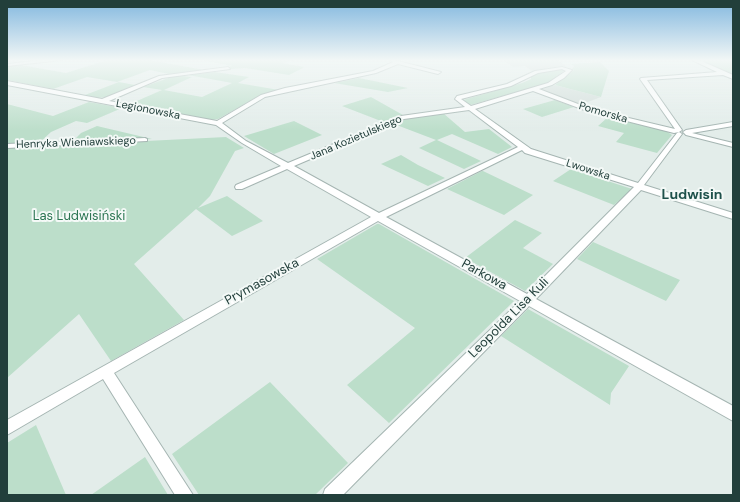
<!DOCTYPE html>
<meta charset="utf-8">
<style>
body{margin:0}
#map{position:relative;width:740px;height:502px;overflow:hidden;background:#e3edea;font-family:"DM Sans",sans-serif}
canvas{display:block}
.frame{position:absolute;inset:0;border:8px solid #223f3b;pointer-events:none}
</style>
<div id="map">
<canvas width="740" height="502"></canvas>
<div class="frame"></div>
</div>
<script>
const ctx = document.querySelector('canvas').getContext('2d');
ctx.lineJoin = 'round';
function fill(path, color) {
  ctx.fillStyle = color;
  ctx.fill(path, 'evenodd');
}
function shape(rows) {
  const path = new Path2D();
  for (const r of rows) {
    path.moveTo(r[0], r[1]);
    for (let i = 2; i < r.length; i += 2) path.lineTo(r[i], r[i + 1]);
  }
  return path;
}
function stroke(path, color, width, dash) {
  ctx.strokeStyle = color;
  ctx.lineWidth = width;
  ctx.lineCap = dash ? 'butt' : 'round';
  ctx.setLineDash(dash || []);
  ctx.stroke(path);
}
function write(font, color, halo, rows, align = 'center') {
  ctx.font = font + ' "DM Sans",sans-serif';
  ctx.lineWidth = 4;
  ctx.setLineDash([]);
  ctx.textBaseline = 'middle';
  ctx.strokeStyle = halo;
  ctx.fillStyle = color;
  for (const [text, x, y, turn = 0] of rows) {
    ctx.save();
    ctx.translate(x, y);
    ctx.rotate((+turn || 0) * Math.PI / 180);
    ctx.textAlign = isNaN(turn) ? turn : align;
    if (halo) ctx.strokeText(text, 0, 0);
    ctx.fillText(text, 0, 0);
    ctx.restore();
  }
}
fill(shape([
 [503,60,558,60,567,67,563,66,532,71,525,66,513,67],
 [555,85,601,97,580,105,540,90]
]), '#d1ddd9');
fill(shape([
 [103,60,149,60,205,70,169,74,150,70,117,82,87,77,53,89,7,80,7,66,21,65,66,73,104,61],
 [202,60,296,60,282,63,305,67,289,75,245,68,231,69,228,67,232,66],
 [697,60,733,60,733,75],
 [600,62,609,71,601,97,555,85,574,70,572,69,574,66,570,64],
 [558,69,565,70,549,83,538,86,470,105,463,100,522,83,531,79,531,76,537,72],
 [215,72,249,77,238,83,279,90,259,96,218,119,211,120,130,104,162,90,143,87,171,77,183,76,192,77,164,90,202,97,232,83,188,75],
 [359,78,408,88,388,92,334,83],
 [119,82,135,85,106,97,98,98,85,95],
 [371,97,403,115,386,123,342,106],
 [555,100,574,107,542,117,523,109],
 [89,102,122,108,87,123,76,121,51,132,38,144,7,145,7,104,53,116],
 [443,113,465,132,489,129,512,147,498,154,452,134,437,140,481,161,464,169,419,148,436,140,394,124,409,118],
 [608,117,666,131,672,135,657,153,616,142,624,133,598,126],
 [294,121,322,135,274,154,244,136],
 [97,126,152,139,71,143,81,133],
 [226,137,244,148,235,151,210,196,198,208,227,196,263,221,232,236,196,209,134,264,184,320,111,361,79,314,7,378,7,148],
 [401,155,418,165,445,178,428,186,381,164],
 [571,169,632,189,614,205,553,181],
 [482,171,483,171,533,195,504,215,447,189],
 [515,220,542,233,523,248,553,264,525,291,465,258],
 [377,224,379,224,514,301,389,423,347,385,415,328,317,259],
 [593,242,680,280,666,301,577,259],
 [528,309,629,366,611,393,610,405,501,336],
 [270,382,348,463,315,495,199,495,172,454],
 [36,425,66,495,7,495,7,443],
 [145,457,168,495,91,495]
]), '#bcdeca');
const minor = shape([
 [42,60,62,60,7,66,7,64,42,60],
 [391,60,398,61,441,72,438,74,398,64,376,73,265,97,222,123,246,141,288,163,401,116,465,107,455,99,457,96,507,84,535,71,562,67,572,70,564,78,552,85,539,89,591,109,675,129,640,79,641,78,717,72,692,60,699,60,733,75,733,79,723,75,647,80,682,130,679,132,682,134,644,185,733,213,733,219,641,190,536,299,733,406,733,421,529,306,343,495,323,495,325,489,520,301,378,221,114,373,193,495,175,495,103,379,7,435,7,420,371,217,287,169,242,189,236,189,235,187,236,185,281,166,242,143,216,125,7,85,7,81,102,99,159,76,228,67,230,69,162,78,109,101,217,121,261,95,285,88,373,71,393,62,391,60],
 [562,69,566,71,548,83,471,106,461,99,511,86,538,73,562,69],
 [533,91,587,111,674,133,679,132,677,133,638,183,531,149,475,109,533,91],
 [469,110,518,147,379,213,294,166,404,119,469,110],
 [522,150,525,153,634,187,527,294,386,217,522,150],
 [733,122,733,126,692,133,733,143,733,147,686,135,683,132,686,130,733,122],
 [145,138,147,139,147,141,7,148,7,144,145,138]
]);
stroke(minor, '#a5b5b2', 2);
fill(minor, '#fff');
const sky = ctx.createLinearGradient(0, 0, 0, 131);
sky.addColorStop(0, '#83b8df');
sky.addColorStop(0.46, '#f2f7f6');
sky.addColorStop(1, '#f2f7f600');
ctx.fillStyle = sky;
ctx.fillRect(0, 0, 740, 131);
write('11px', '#223f3b', '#f4f9f7', [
 ["Legionowska",148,110,11],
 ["Pomorska",603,113,16],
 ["Jana Kozietulskiego",356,138,-23],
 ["Henryka Wieniawskiego",76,143,-2],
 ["Lwowska",588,170,18]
]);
write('13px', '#2c7653', '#f4f9f7', [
 ["Las Ludwisiński",79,217]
]);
write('13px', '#223f3b', '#f4f9f7', [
 ["Parkowa",484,275,29],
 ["Prymasowska",262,282,-29],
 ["Leopolda Lisa Kuli",509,318,-45]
]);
write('bold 14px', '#1e514b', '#f4f9f7', [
 ["Ludwisin",692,195]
]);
</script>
